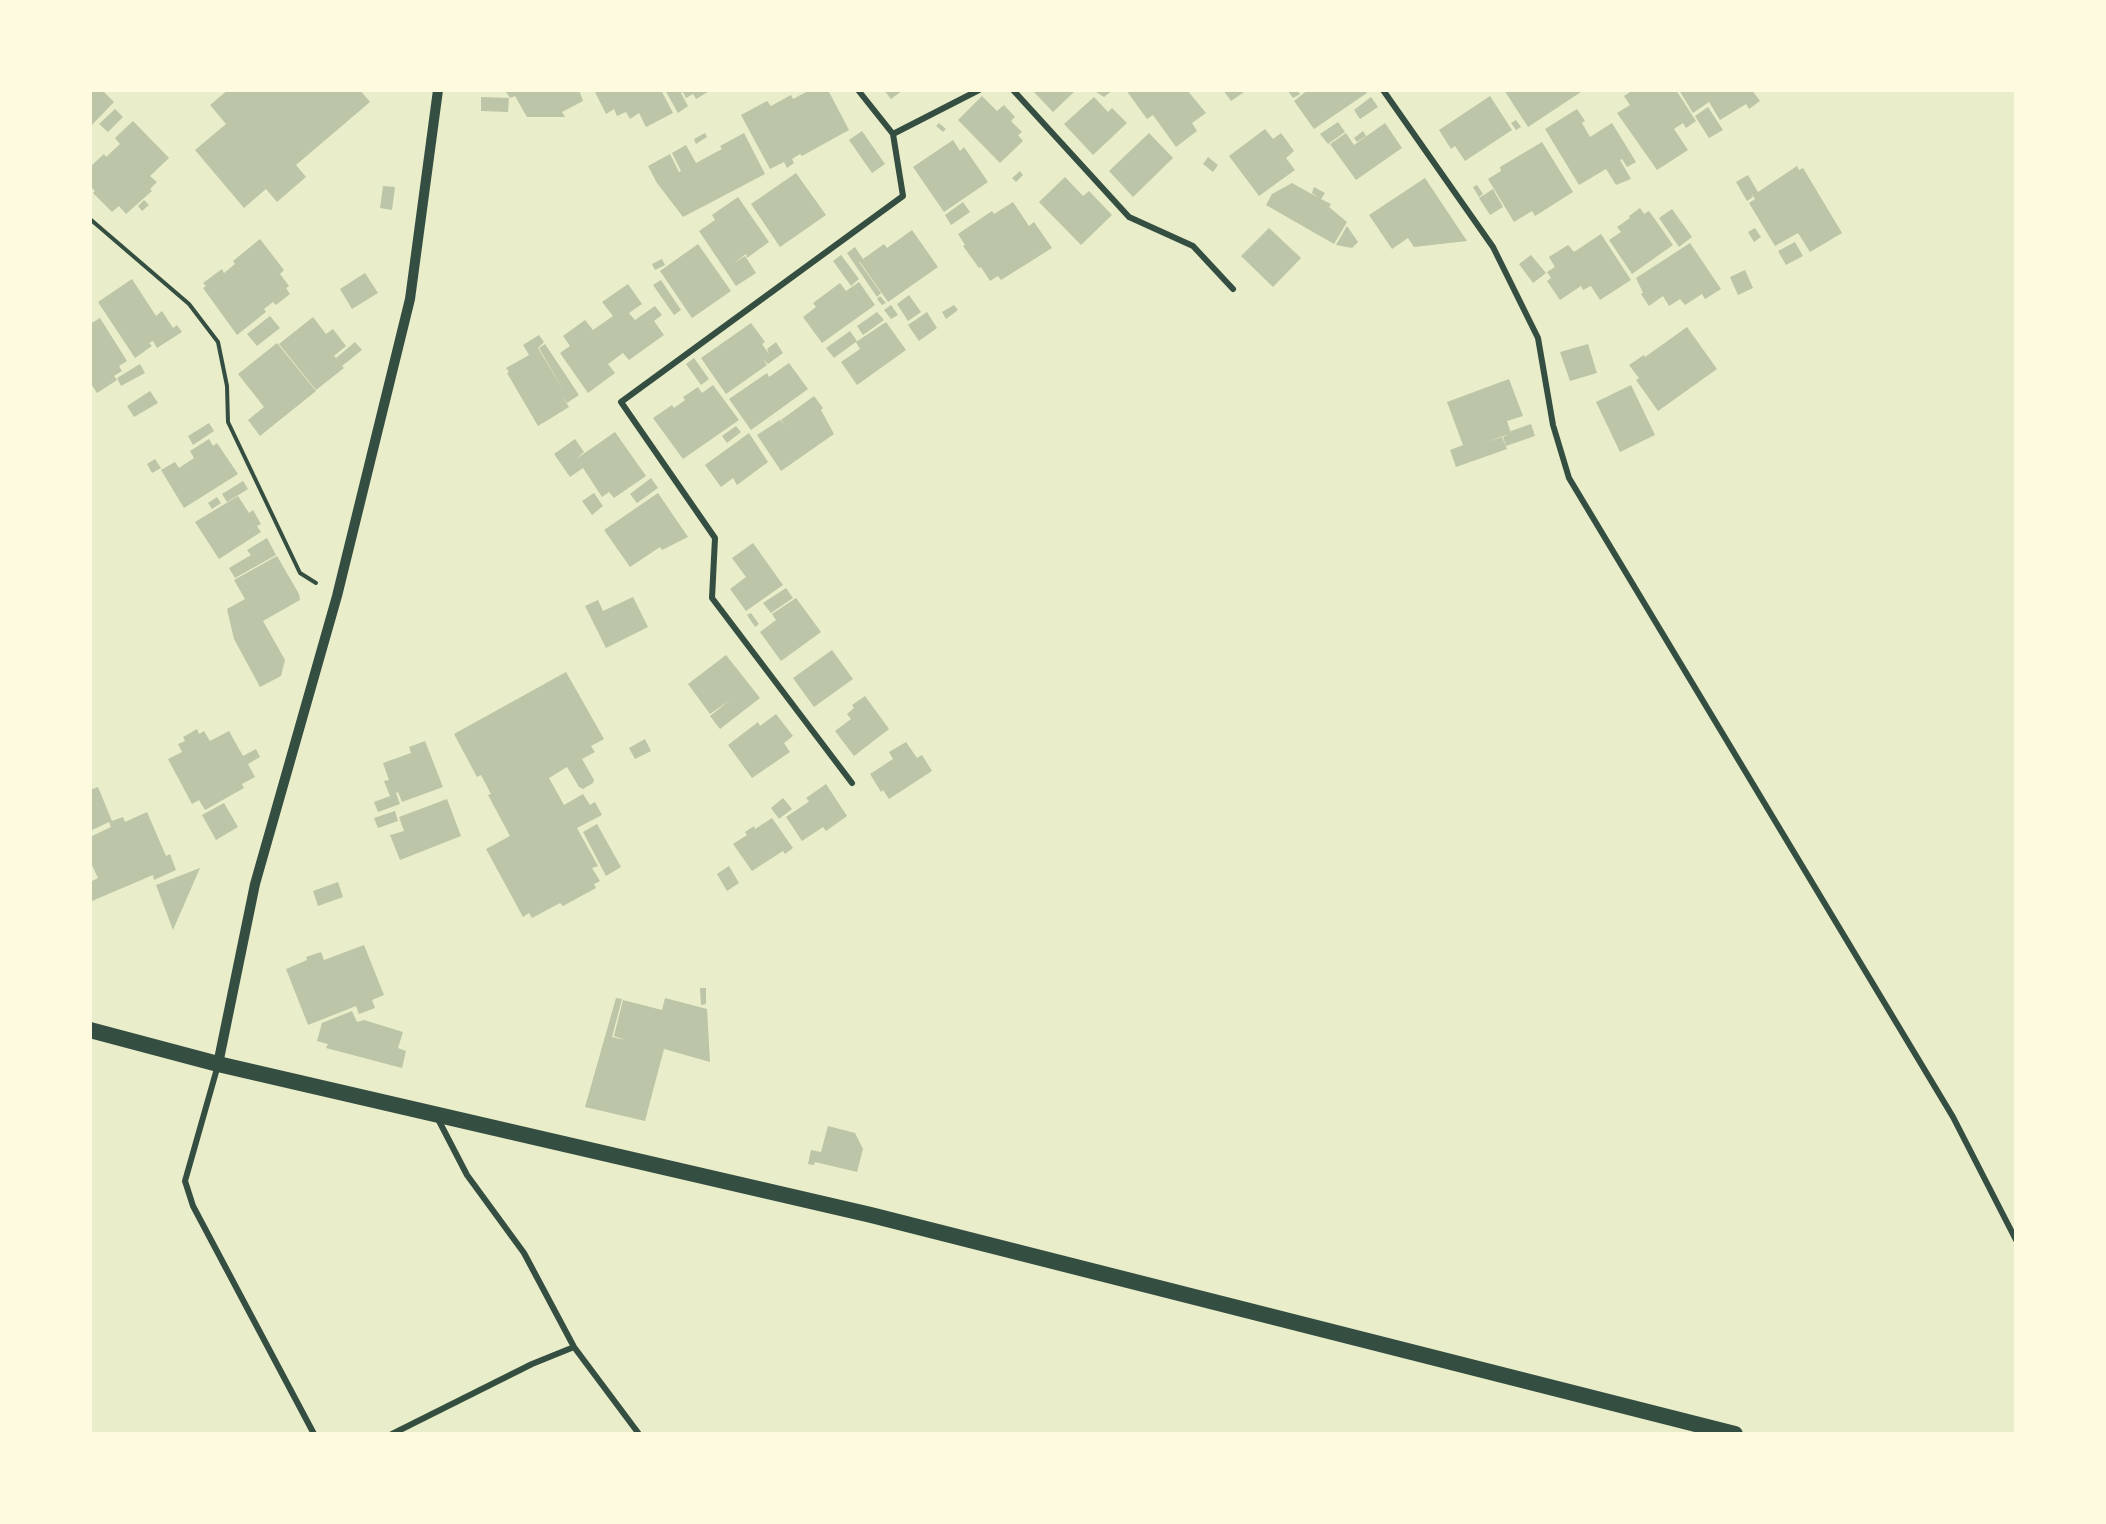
<!DOCTYPE html>
<style>
body{margin:0}
#map{position:relative;width:2106px;height:1524px;overflow:hidden;background:#e9edc9;font-family:"Public Sans",sans-serif}
canvas{display:block}
.frame{position:absolute;inset:0;border:92px solid #fefae0;pointer-events:none}
</style>
<div id="map">
<canvas width="2106" height="1524"></canvas>
<div class="frame"></div>
</div>
<script>
const ctx = document.querySelector('canvas').getContext('2d');
ctx.lineJoin = 'round';
function fill(path, color) {
  ctx.fillStyle = color;
  ctx.fill(path, 'evenodd');
}
function shape(rows) {
  const path = new Path2D();
  for (const r of rows) {
    path.moveTo(r[0], r[1]);
    for (let i = 2; i < r.length; i += 2) path.lineTo(r[i], r[i + 1]);
  }
  return path;
}
function stroke(path, color, width, dash) {
  ctx.strokeStyle = color;
  ctx.lineWidth = width;
  ctx.lineCap = dash ? 'butt' : 'round';
  ctx.setLineDash(dash || []);
  ctx.stroke(path);
}
fill(shape([
 [90,90,102,90,114,102,90,127],
 [228,90,360,90,370,102,296,165,306,177,277,202,266,189,244,208,195,150,226,124,210,105],
 [505,90,579,90,583,101,562,112,565,117,527,117,515,96,510,98],
 [594,90,661,90,673,113,646,127,639,113,630,119,626,112,617,116,614,109,606,114],
 [665,90,711,90,696,99,693,94,686,98,683,92,681,93,688,106,678,113],
 [810,90,828,90,849,130,802,156,800,154,792,159,794,163,787,168,784,162,770,169,741,115,767,101,771,106,791,95,793,99],
 [884,90,903,90,891,99],
 [1032,90,1076,90,1053,112],
 [1093,90,1113,90,1104,97],
 [1126,90,1187,90,1206,113,1192,123,1197,131,1176,147,1153,115,1147,119],
 [1223,90,1247,90,1231,101],
 [1297,90,1300,94,1293,98,1288,91],
 [1308,90,1365,90,1367,93,1314,129,1294,101],
 [1504,90,1584,90,1528,127],
 [1633,90,1676,90,1696,121,1686,128,1683,123,1674,129,1688,150,1657,170,1617,113,1630,105,1624,96],
 [1679,90,1752,90,1760,101,1749,109,1746,104,1720,120,1709,102,1693,113],
 [982,96,997,111,1004,105,1015,117,1011,121,1022,132,1018,135,1023,141,1000,163,958,120],
 [1490,96,1512,130,1465,161,1455,146,1451,149,1439,130],
 [481,97,509,98,508,112,481,111],
 [1094,97,1108,112,1112,108,1127,123,1093,155,1064,124],
 [1371,97,1378,107,1360,119,1354,110],
 [1708,107,1723,130,1709,138,1695,116],
 [115,109,123,117,108,132,99,124],
 [1577,109,1585,121,1582,123,1590,137,1612,123,1636,162,1627,167,1622,159,1620,160,1631,179,1616,185,1606,169,1579,185,1545,129],
 [1516,120,1521,127,1516,130,1511,123],
 [133,121,169,158,150,176,157,182,150,189,152,191,126,214,119,206,112,212,93,193,95,191,90,186,90,167,104,154,106,157,120,144,115,138],
 [1338,122,1345,132,1328,144,1320,134],
 [939,123,946,129,943,132,936,126],
 [1385,123,1402,148,1356,180,1330,144,1346,133,1354,145],
 [1265,129,1273,139,1281,133,1284,137,1294,151,1286,158,1295,170,1259,196,1229,156],
 [862,131,885,164,872,173,849,140],
 [1363,131,1366,136,1357,142,1354,138],
 [705,133,707,137,696,144,694,139],
 [744,133,765,174,683,217,657,183,648,166,670,154,679,172,681,171,672,153,686,145,696,163,722,149,720,146],
 [1149,133,1173,158,1133,197,1109,171],
 [953,140,960,151,964,147,988,182,944,212,913,167],
 [1542,142,1573,192,1535,216,1532,211,1514,222,1488,179,1501,171,1500,167],
 [1208,157,1218,165,1213,172,1203,164],
 [1797,166,1799,170,1803,168,1842,233,1810,252,1798,233,1775,246,1749,203,1755,199,1752,194,1753,197,1747,201,1736,182,1748,175,1758,192],
 [1020,171,1023,175,1016,182,1012,178],
 [796,173,826,215,780,247,751,204],
 [1065,177,1083,196,1089,191,1112,215,1081,245,1039,202],
 [1425,178,1467,241,1414,247,1408,238,1392,249,1369,215],
 [1292,183,1319,198,1312,193,1314,187,1325,193,1321,199,1331,204,1329,207,1347,222,1334,244,1266,205,1272,194],
 [1477,185,1483,194,1479,197,1473,187],
 [383,186,395,187,392,210,380,208],
 [1493,189,1503,207,1490,215,1479,198],
 [738,197,769,242,747,258,746,254,734,263,745,256,756,273,736,286,699,231,715,220,712,215],
 [144,200,149,205,142,211,138,206],
 [963,202,970,212,951,225,945,215],
 [1013,202,1029,226,1034,222,1052,248,1001,280,998,276,990,281,981,267,979,268,963,246,965,245,958,234,992,211,994,214],
 [1640,208,1644,214,1649,211,1673,245,1632,274,1609,240,1621,232,1617,227,1630,218,1629,216],
 [1672,209,1692,237,1679,247,1659,218],
 [1347,226,1358,242,1352,248,1336,245],
 [1269,228,1301,258,1273,287,1241,256],
 [1755,228,1761,237,1754,242,1748,232],
 [912,230,938,267,888,302,860,262,859,262,881,293,877,297,847,253,855,247,863,259,884,244,887,248],
 [1601,234,1631,280,1600,300,1591,286,1583,290,1581,286,1560,300,1547,281,1551,278,1547,272,1555,267,1549,257,1568,245,1574,252],
 [260,239,284,270,280,274,289,286,286,288,290,294,276,305,273,302,264,309,266,312,237,335,203,288,206,286,203,283,222,269,224,273,235,264,233,261],
 [1795,242,1803,256,1786,265,1778,251],
 [1690,243,1721,289,1705,299,1702,294,1685,305,1680,299,1669,306,1663,296,1649,306,1641,294,1643,293,1636,278],
 [698,244,731,291,692,318,660,271],
 [841,255,859,279,851,286,833,261],
 [1531,255,1546,273,1533,283,1519,264],
 [662,259,665,265,655,270,652,264],
 [1745,270,1753,288,1738,295,1730,277],
 [365,273,378,293,352,309,340,289],
 [132,279,156,316,162,311,173,328,177,325,182,332,157,348,153,341,149,343,152,346,135,358,98,302],
 [661,280,681,310,674,315,653,285],
 [859,282,875,305,822,343,803,317,816,307,813,303,840,283,846,291],
 [628,284,642,304,629,313,635,320,655,306,662,315,654,321,664,335,629,360,623,353,608,364,615,373,588,393,560,353,570,346,563,336,585,320,593,330,613,316,602,302],
 [909,295,921,312,908,321,897,304],
 [880,296,886,303,882,305,877,299],
 [891,305,898,315,891,319,884,310],
 [954,305,958,310,946,319,942,312],
 [877,312,884,320,863,335,857,326],
 [927,312,937,328,919,341,908,325],
 [270,316,280,328,257,346,247,334],
 [313,317,326,334,333,329,346,346,334,356,336,358,355,342,362,350,342,366,344,368,316,390,279,344],
 [100,318,127,361,119,366,122,371,114,376,117,380,97,393,90,382,90,324],
 [886,322,906,350,857,385,841,362,860,349,856,342],
 [751,323,765,342,762,344,769,354,767,349,776,342,783,353,768,364,763,359,767,365,726,394,701,358],
 [1687,327,1717,369,1658,411,1636,380,1639,378,1629,365,1644,355,1645,357],
 [850,331,857,341,834,358,826,348],
 [539,335,544,342,538,348,565,393,539,348,545,344,579,395,567,403,561,395,569,407,538,426,507,373,509,372,506,368,529,355,523,345],
 [277,343,316,391,260,436,248,420,264,407,238,374],
 [1588,344,1597,373,1570,381,1560,352],
 [694,358,709,379,701,385,686,364],
 [789,363,808,389,751,430,729,399,767,373,769,377],
 [140,364,145,373,121,386,117,378],
 [1509,379,1523,416,1507,421,1511,433,1511,431,1531,424,1535,436,1506,446,1503,437,1509,434,1484,443,1502,437,1507,449,1456,467,1450,450,1463,445,1447,402],
 [713,385,739,420,683,459,653,418,672,405,674,408,685,400,683,397,698,387,702,393],
 [1631,385,1655,435,1620,452,1596,402],
 [150,391,158,403,134,417,127,406],
 [814,396,823,408,821,410,834,434,781,471,757,435,780,420,785,425,781,420],
 [209,423,214,431,193,445,188,436],
 [736,426,741,432,727,443,722,436],
 [615,432,646,476,614,498,609,492,602,497,583,468,570,477,554,454,575,439,584,452,576,459],
 [749,433,768,462,737,485,733,478,721,487,705,465],
 [209,439,213,446,217,443,238,474,184,508,161,470,175,462,179,468,194,458,190,451],
 [155,459,161,468,152,473,147,464],
 [651,478,658,488,637,503,630,494],
 [243,481,248,489,227,502,222,494],
 [594,493,603,506,592,515,582,501],
 [658,493,688,537,662,550,660,547,630,567,604,530],
 [238,496,249,513,253,510,261,524,257,526,261,532,219,559,195,522],
 [217,497,221,503,212,509,208,503],
 [267,538,276,555,235,578,229,568,251,555,247,550],
 [753,543,783,585,746,611,730,589,746,577,732,558],
 [277,556,299,594,300,600,263,621,285,660,281,676,260,687,234,639,227,609,245,599,234,580],
 [786,588,793,598,771,613,763,603],
 [633,597,648,627,606,648,585,606,598,600,603,611],
 [796,598,821,632,781,661,760,632,776,620,772,614],
 [751,613,759,624,755,627,747,615],
 [832,650,853,679,814,707,793,678],
 [726,655,760,698,720,729,710,716,730,700,710,714,688,684],
 [566,672,604,739,591,746,595,752,582,759,594,780,593,783,583,789,579,787,567,767,549,778,564,805,583,794,590,805,595,802,602,815,577,828,598,866,592,868,600,881,594,884,596,888,563,906,560,903,532,918,529,913,523,917,486,849,510,836,488,795,491,794,481,775,477,777,454,734],
 [865,696,889,729,854,756,835,731,851,719,847,714,854,708,852,705],
 [776,714,793,736,784,743,790,752,752,778,728,745,758,722,760,726],
 [197,729,199,734,204,731,210,741,229,731,243,756,256,749,260,757,248,764,255,777,242,784,244,788,205,810,199,800,192,804,168,759,182,752,178,744,185,741,183,737],
 [645,739,651,751,635,759,629,748],
 [425,741,443,787,402,802,398,792,396,793,400,804,378,812,374,802,390,796,384,781,389,780,383,763,411,753,409,747],
 [906,742,917,758,922,755,932,771,889,799,883,790,881,792,870,774,893,759,889,752],
 [826,784,847,816,826,831,823,827,802,841,786,817,807,803,809,801,806,798],
 [98,787,112,821,123,817,125,822,147,812,166,856,170,854,176,870,154,880,153,875,92,901,90,882,98,878,90,861,90,837,111,827,109,822,90,831,90,790],
 [783,798,792,809,779,819,771,808],
 [447,799,461,836,400,860,390,835,404,831,399,817],
 [224,803,238,827,216,840,202,815],
 [395,811,398,821,378,828,374,818],
 [772,818,793,848,785,854,783,851,752,871,733,844,747,835,745,832,754,826,755,829],
 [597,824,621,867,606,876,583,832],
 [729,866,739,883,727,891,717,874],
 [200,868,173,930,156,885],
 [338,882,343,897,318,906,313,891],
 [364,945,384,995,372,1000,375,1008,359,1014,356,1006,308,1025,286,969,307,960,306,957,321,952,324,960],
 [700,988,706,988,706,1004,701,1005],
 [616,998,622,999,612,1037,625,1040,614,1036,623,1000,662,1010,665,998,707,1009,710,1062,664,1049,645,1121,585,1107],
 [352,1011,357,1022,364,1020,403,1032,398,1048,406,1051,402,1068,326,1048,328,1044,317,1041,322,1023],
 [828,1126,855,1133,863,1149,857,1172,815,1162,814,1165,808,1164,811,1150,821,1152]
]), '#bcc5a7');
stroke(shape([
 [90,219,189,304,218,342,227,386,228,422,300,573,316,583]
]), '#344e41', 4);
stroke(shape([
 [1013,90,1129,217,1193,246,1233,289],
 [1383,90,1493,247,1538,338,1553,425,1569,478,1953,1117,2016,1240],
 [893,134,979,90],
 [852,783,712,598,715,538,621,402,903,196,893,134,858,90],
 [218,1065,185,1181,193,1206,314,1434],
 [438,1119,467,1175,524,1253,574,1347,639,1434],
 [392,1434,532,1364,574,1347]
]), '#344e41', 6);
stroke(shape([
 [218,1064,255,884,337,596,410,299,438,90]
]), '#344e41', 10);
stroke(shape([
 [90,1030,218,1064,871,1215,1735,1434]
]), '#344e41', 16);
</script>
